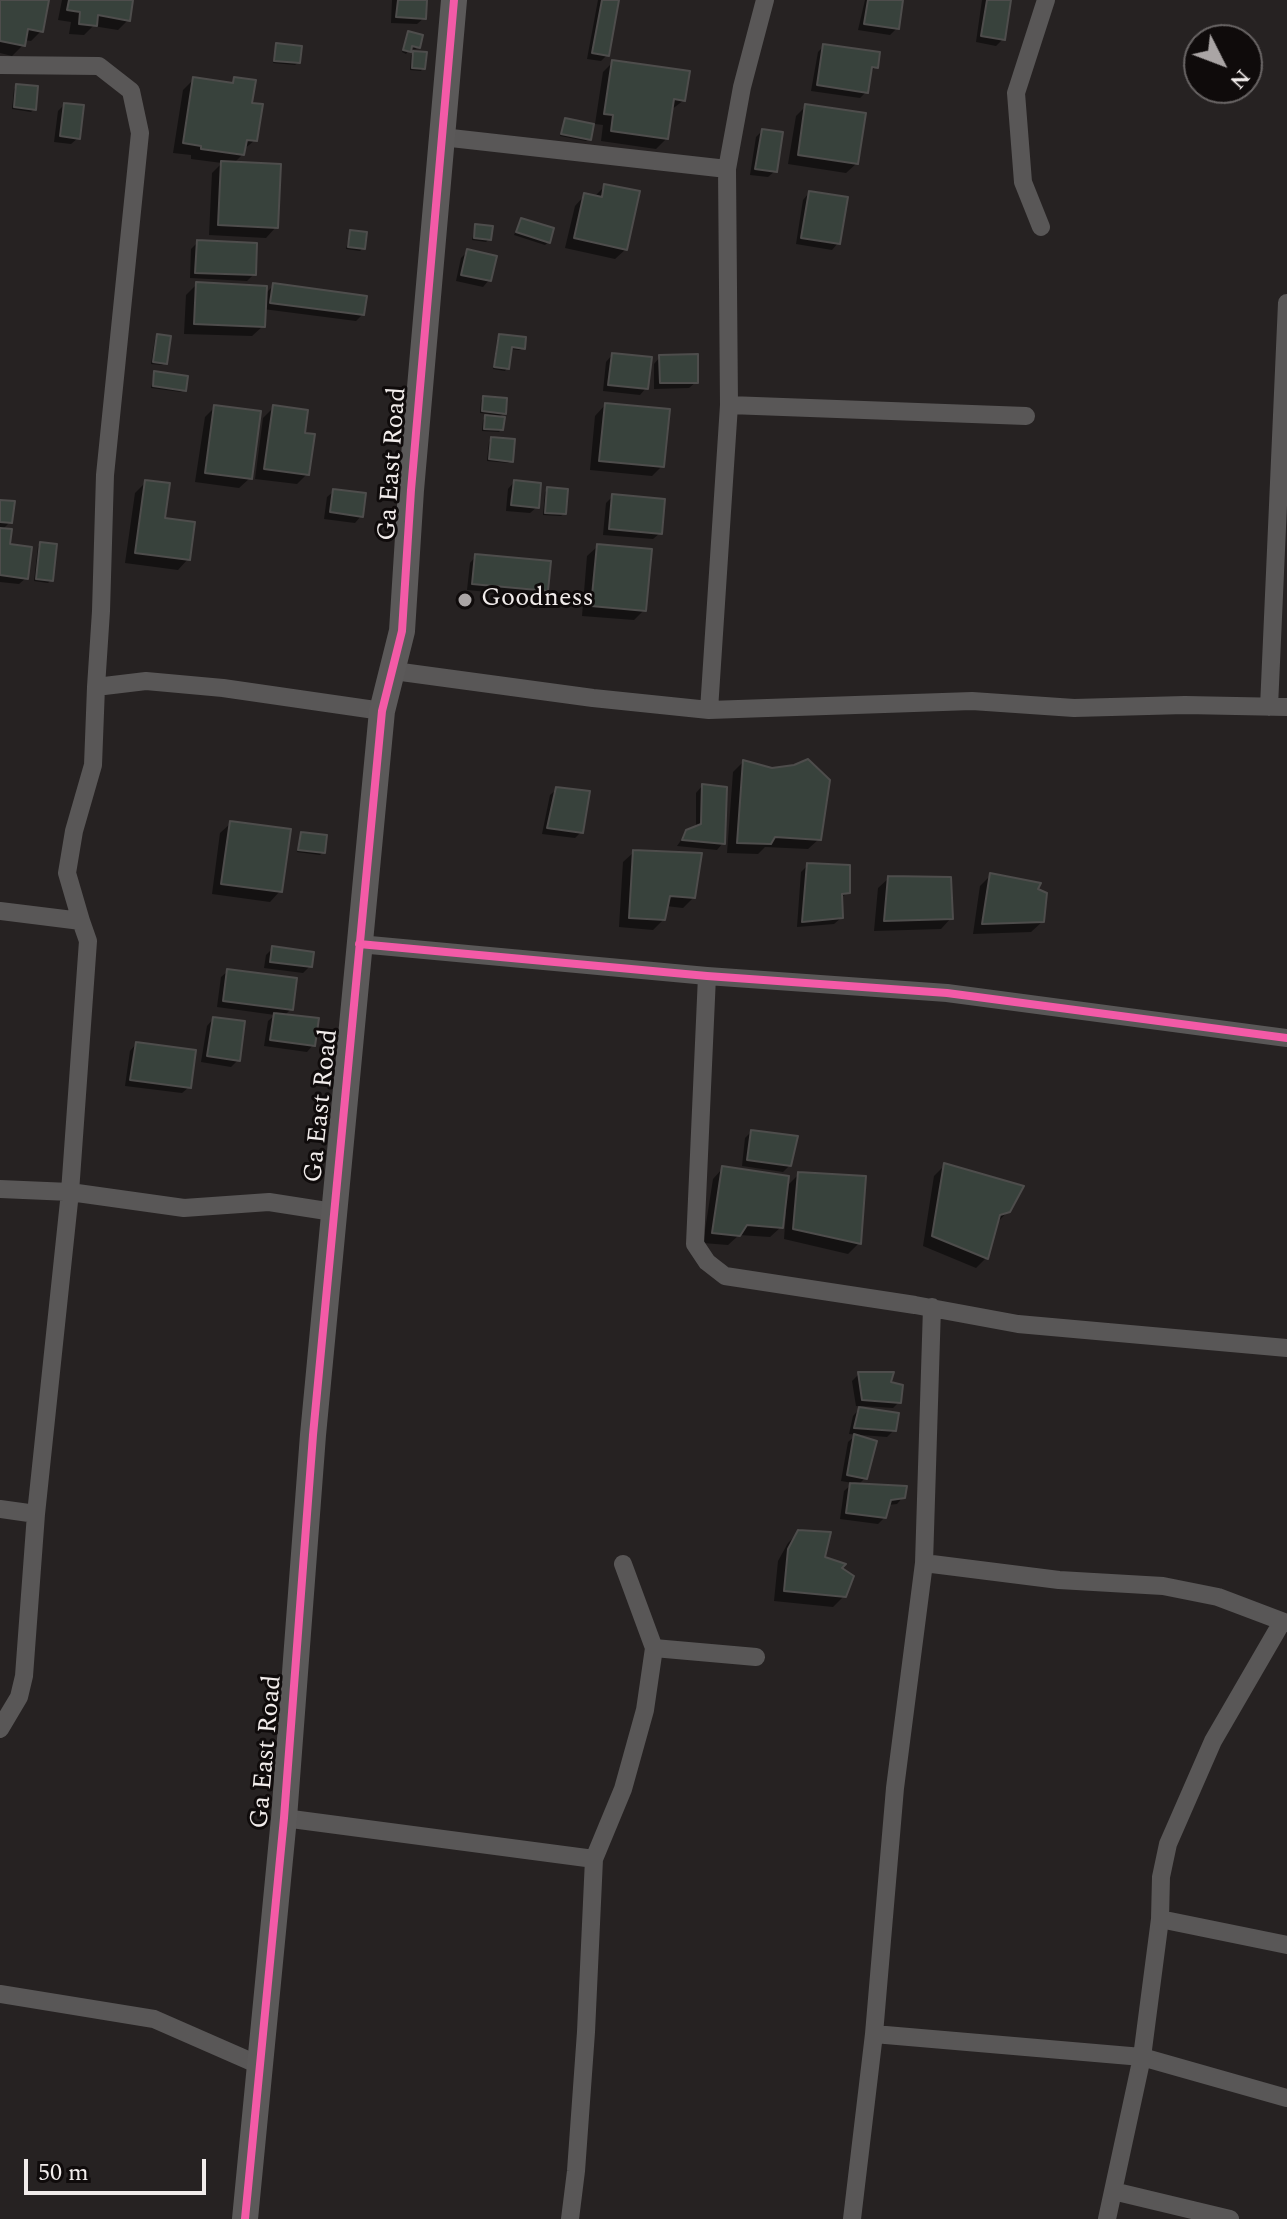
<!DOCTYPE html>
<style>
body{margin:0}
#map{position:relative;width:1287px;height:2219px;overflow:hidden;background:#262222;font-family:Spectral,serif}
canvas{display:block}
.north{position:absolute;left:1183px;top:24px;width:80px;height:80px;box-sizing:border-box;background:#0f0b0b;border:2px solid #696565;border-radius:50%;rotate:132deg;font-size:22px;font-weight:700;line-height:32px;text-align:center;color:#f1eceb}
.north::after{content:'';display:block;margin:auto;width:28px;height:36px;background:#aaa5a5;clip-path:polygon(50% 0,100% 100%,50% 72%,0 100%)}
.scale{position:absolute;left:24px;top:2159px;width:182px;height:36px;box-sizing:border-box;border:4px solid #f1eceb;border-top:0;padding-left:10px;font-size:24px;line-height:28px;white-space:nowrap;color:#f1eceb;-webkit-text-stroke:6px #0f0b0b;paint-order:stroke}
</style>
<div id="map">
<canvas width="1287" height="2219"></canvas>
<div class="north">N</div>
<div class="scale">50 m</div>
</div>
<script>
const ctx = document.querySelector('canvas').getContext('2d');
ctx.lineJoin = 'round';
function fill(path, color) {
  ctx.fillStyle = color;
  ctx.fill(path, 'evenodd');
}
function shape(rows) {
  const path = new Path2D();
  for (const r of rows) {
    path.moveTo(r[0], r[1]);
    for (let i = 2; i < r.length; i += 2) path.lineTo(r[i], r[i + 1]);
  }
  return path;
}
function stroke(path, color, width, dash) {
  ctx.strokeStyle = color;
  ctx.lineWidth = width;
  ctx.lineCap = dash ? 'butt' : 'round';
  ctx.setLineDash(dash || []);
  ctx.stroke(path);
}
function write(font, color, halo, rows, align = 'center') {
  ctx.font = font + ' Spectral,serif';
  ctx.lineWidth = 6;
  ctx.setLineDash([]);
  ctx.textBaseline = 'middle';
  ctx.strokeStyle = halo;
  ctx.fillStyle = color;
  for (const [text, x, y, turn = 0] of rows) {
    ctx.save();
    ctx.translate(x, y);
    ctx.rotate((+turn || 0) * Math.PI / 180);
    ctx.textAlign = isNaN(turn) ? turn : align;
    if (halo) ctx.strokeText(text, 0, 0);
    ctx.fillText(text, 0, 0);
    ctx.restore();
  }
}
fill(shape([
 [0,0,47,0,41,31,31,41,24,40,23,45,12,56,0,53],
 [62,0,131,0,128,20,118,30,93,26,84,35,69,34,71,22,58,20],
 [392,0,425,0,424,18,417,24,391,23],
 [598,0,617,0,607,55,601,61,587,59],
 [865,0,901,0,897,28,890,35,858,30],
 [982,0,1009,0,1003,39,996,46,976,42],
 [409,33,418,47,415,49,410,48,406,54,402,52],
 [277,45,298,63,295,65,273,63],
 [824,46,876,67,869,73,866,92,860,98,811,91,818,52],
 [414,53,423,68,421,71,410,70,411,55],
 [613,62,684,100,671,110,666,139,656,149,601,141,603,125,595,124,603,72],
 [235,79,250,105,255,140,243,150,242,155,233,164,276,227,266,238,209,235,212,173,222,163,191,159,191,155,173,153,183,90,193,80,229,85],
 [17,86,34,109,31,112,12,109,14,89],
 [64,105,78,138,71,144,54,142,58,111],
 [806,106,857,163,846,173,788,164,796,116],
 [565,120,589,139,586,141,560,136],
 [762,131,775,171,768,177,750,175,756,137],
 [605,186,626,249,615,259,565,248,575,206,585,195,594,197],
 [809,193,838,243,832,250,796,244,803,200],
 [521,220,548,242,545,245,514,235],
 [476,226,489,239,486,242,472,240],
 [351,232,363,248,360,251,346,249],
 [198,242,254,274,247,281,190,278,191,249],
 [467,252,489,280,483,287,456,281,461,258],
 [197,284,264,295,274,285,362,315,356,321,263,309,263,326,252,336,184,334,186,295],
 [157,336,165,363,162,365,151,364,155,339],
 [499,336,523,348,520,350,510,349,507,368,505,371,493,369,497,339],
 [612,355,646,388,640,395,603,391,606,362],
 [660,357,696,382,689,388,654,389,654,364],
 [155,374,184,390,181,392,151,388],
 [484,398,504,413,498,418,501,430,499,432,482,431,483,420,489,414,480,413,481,400],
 [605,405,662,466,652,476,590,470,595,416],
 [215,407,250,478,239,488,195,482,205,417],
 [274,407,303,435,307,474,297,484,255,479,263,418],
 [492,439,511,461,508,463,487,461,489,442],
 [146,482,163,520,188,559,178,570,125,563,135,493],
 [514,482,537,507,530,513,506,511,508,489],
 [548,489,564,514,561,516,543,515,545,492],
 [334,491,361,516,355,523,324,519,327,497],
 [613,496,660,533,653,539,603,535,606,503],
 [0,502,10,522,2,530,8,546,26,578,19,584,0,582],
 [41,544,51,580,48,583,34,581,38,546],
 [598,546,644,610,634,620,582,616,587,556],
 [476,556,546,590,540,597,467,590,470,563],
 [743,762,819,839,808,849,765,847,758,854,727,853,733,772],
 [702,786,723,843,717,850,677,846,687,832,696,829,696,793],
 [557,789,581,832,575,838,542,834,550,795],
 [231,823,280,891,270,902,212,894,220,833],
 [302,834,323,852,320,855,297,852],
 [634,852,694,897,683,908,666,906,664,919,653,930,619,927,623,862],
 [808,865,848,892,840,899,841,918,834,924,797,927,801,872],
 [990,876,1035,889,1042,922,1031,932,973,934,980,886],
 [889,878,951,918,941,929,874,931,878,888],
 [272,949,310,966,303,973,264,968,266,955],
 [228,971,291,1009,284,1016,313,1045,307,1052,264,1046,268,1021,275,1015,217,1007,221,977],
 [213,1019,238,1060,231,1067,201,1062,207,1026],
 [136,1044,189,1087,182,1093,125,1086,130,1051],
 [751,1132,790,1165,783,1172,742,1166,745,1138],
 [944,1166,1008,1211,998,1222,986,1258,976,1268,923,1246,934,1176],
 [723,1168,785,1188,799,1174,864,1178,859,1243,848,1254,784,1239,786,1212,783,1211,781,1227,770,1237,739,1235,728,1245,703,1243,713,1179],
 [859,1374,889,1383,899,1402,893,1408,862,1406,862,1410,894,1430,887,1437,849,1434,853,1416,862,1406,856,1406,852,1381],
 [855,1436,865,1478,858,1485,903,1497,897,1504,888,1505,885,1517,878,1524,840,1519,844,1491,853,1483,841,1481,848,1442],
 [799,1532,823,1558,840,1569,844,1596,833,1607,774,1601,778,1561,788,1543]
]), '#0007');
const building = shape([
 [0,0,49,0,43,32,28,29,25,46,0,41,0,0],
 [69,0,133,0,130,21,98,15,97,26,79,24,80,12,67,10,69,0],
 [398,0,427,0,426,19,396,17,398,0],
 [602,0,619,0,609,56,592,53,602,0],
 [868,0,903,0,899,29,864,24,868,0],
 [987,0,1011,0,1005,40,981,36,987,0],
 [408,31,423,35,420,48,412,46,411,52,403,50,408,31],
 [276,43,302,46,300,63,274,61,276,43],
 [823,44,880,52,878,68,872,67,868,93,817,85,823,44],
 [413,51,427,52,425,69,412,68,413,51],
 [612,60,690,71,685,101,674,99,668,139,611,131,613,115,604,114,612,60],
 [193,77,233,83,234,77,256,80,252,103,263,104,257,141,247,140,244,155,201,149,201,146,183,143,193,77],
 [16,84,38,86,36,110,14,107,16,84],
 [64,103,84,105,80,139,60,136,64,103],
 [805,104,866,113,858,164,798,155,805,104],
 [565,118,594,124,591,140,561,134,565,118],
 [762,129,783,132,777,172,755,169,762,129],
 [221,161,281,164,278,228,218,225,221,161],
 [604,184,640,191,627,250,574,238,584,193,602,197,604,184],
 [809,191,848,197,840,244,801,238,809,191],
 [521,218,554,228,550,243,516,232,521,218],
 [475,224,493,226,491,240,474,238,475,224],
 [350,230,367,232,365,249,348,247,350,230],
 [197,240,257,243,256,275,195,273,197,240],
 [467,249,497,256,491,281,461,275,467,249],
 [196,282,267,286,265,327,194,324,196,282],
 [273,283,367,296,364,315,270,303,273,283],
 [157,334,171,336,167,364,153,362,157,334],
 [499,334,526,337,525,349,512,347,509,369,494,367,499,334],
 [612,353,652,357,648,389,608,385,612,353],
 [698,354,698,383,660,383,659,355,698,354],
 [154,371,188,376,186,391,153,386,154,371],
 [483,396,507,398,506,414,482,411,483,396],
 [605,403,670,409,664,467,599,461,605,403],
 [214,405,261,411,252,479,205,473,214,405],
 [273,405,308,410,305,433,315,434,309,475,264,469,273,405],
 [485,415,505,417,503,430,484,429,485,415],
 [491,437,515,439,513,462,489,459,491,437],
 [145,480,170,483,165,518,195,522,190,560,135,553,145,480],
 [514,480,541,483,539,508,511,505,514,480],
 [547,487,568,489,566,514,545,513,547,487],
 [333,489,366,493,363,517,330,512,333,489],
 [612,494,665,499,662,534,609,529,612,494],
 [0,500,15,501,12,523,0,522,0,500],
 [0,528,12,529,10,544,32,547,28,579,0,575,0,528],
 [40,542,57,544,53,581,36,579,40,542],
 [597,544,652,549,646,611,591,606,597,544],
 [475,554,551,561,548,591,472,584,475,554],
 [808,759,830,780,821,840,775,837,771,844,737,843,743,760,772,768,794,765,808,759],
 [702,784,727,787,725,844,682,840,686,830,701,824,702,784],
 [556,787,590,791,583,833,547,828,556,787],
 [230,821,291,829,282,892,221,884,230,821],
 [301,832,327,835,325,853,298,850,301,832],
 [633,850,702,853,695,898,670,896,665,920,629,918,633,850],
 [807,863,850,865,850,893,842,894,843,918,802,922,807,863],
 [990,873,1041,883,1038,889,1047,893,1044,922,982,924,990,873],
 [888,876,951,877,953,919,884,921,888,876],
 [272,946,314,952,312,967,270,962,272,946],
 [227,969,297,978,293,1010,223,1001,227,969],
 [274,1013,319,1018,315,1046,270,1040,274,1013],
 [213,1017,245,1021,240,1061,207,1056,213,1017],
 [136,1042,196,1050,191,1088,130,1080,136,1042],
 [751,1130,798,1136,791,1166,747,1160,751,1130],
 [944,1163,1024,1186,1010,1212,1000,1215,988,1259,932,1236,944,1163],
 [722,1166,789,1176,783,1228,747,1225,740,1236,712,1233,722,1166],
 [798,1172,866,1176,861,1244,793,1229,798,1172],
 [858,1372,894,1372,891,1382,903,1385,901,1403,862,1400,858,1372],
 [859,1407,899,1413,896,1431,854,1428,859,1407],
 [854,1434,877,1441,867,1479,847,1475,854,1434],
 [850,1483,907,1486,905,1498,891,1500,886,1518,846,1513,850,1483],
 [798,1530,831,1532,825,1557,846,1564,842,1568,854,1576,846,1597,784,1591,788,1549,798,1530]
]);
fill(building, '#38423c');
stroke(building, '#4e4d4c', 2);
stroke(shape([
 [0,65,99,66,131,91,140,133,105,475,101,611,96,687],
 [442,137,727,169,742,87,765,0],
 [1041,227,1023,182,1016,93,1046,0],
 [729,405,1026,416],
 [394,671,593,698,709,710,972,701,1074,708,1185,705,1287,707],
 [1269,707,1287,303],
 [709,710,729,405,727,169],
 [0,911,81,921,67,873,74,831,93,765,96,687,146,681,223,688,382,711],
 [359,944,707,976,947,993,1287,1038],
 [707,976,695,1244,707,1262,725,1276,915,1305,1018,1324,1287,1348],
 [0,1189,70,1192,184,1208,269,1202,333,1212],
 [0,1509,36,1514],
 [924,1563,1059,1580,1163,1586,1218,1597,1287,1623],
 [1282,1622,1213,1741,1168,1844,1161,1877,1160,1919,1287,1945],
 [654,1648,756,1657],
 [0,1729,19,1697,24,1676,36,1514,70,1192,88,941,81,921],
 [284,1818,594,1859],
 [0,1994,154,2019,259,2065],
 [874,2034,1142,2057,1287,2098],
 [1113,2191,1230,2219],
 [570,2219,576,2171,586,2032,594,1859,623,1789,645,1710,654,1648,623,1564],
 [852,2219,874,2034,895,1788,924,1563,932,1307],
 [1107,2219,1142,2057,1160,1919]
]), '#595757', 18);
stroke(shape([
 [245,2219,284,1818,313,1435,382,711,402,631,411,490,454,0]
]), '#5b5959', 26);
stroke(shape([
 [359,944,707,976,947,993,1287,1038],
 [245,2219,284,1818,313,1435,382,711,402,631,411,490,454,0]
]), '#f35aa7', 8);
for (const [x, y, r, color] of [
 [465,600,8,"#aaa5a5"]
]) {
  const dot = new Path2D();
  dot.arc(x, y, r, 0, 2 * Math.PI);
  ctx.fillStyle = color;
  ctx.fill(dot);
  stroke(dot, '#0f0b0b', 3);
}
write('26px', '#f1eceb', '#0f0b0b', [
 ["Ga East Road",394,464,-86],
 ["Ga East Road",323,1106,-84],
 ["Ga East Road",268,1752,-85]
]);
write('26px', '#f1eceb', '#0f0b0b', [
 ["Goodness",481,600]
], 'left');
</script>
